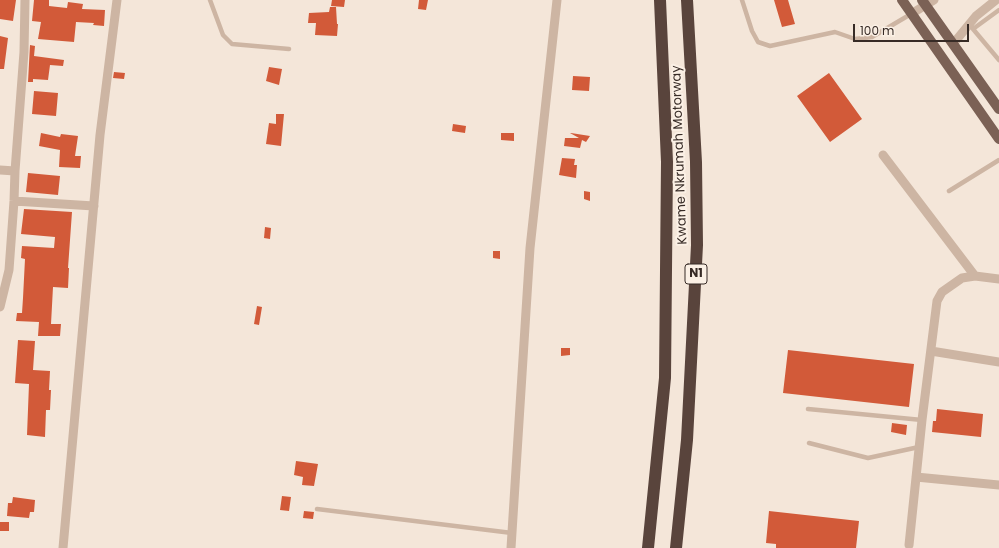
<!DOCTYPE html>
<style>
body{margin:0}
#map{position:relative;width:999px;height:548px;overflow:hidden;background:#f4e6d9;font-family:Poppins,sans-serif}
canvas{display:block}
.scale{position:absolute;left:853px;top:24px;width:116px;height:18px;box-sizing:border-box;border:2px solid #372b26;border-top:0;padding-left:5px;font-size:12px;line-height:14px;white-space:nowrap;color:#372b26;-webkit-text-stroke:3px #fbf0e5;paint-order:stroke}
</style>
<div id="map">
<canvas width="999" height="548"></canvas>
<div class="scale">100 m</div>
</div>
<script>
const ctx = document.querySelector('canvas').getContext('2d');
ctx.lineJoin = 'round';
function fill(path, color) {
  ctx.fillStyle = color;
  ctx.fill(path, 'evenodd');
}
function shape(rows) {
  const path = new Path2D();
  for (const r of rows) {
    path.moveTo(r[0], r[1]);
    for (let i = 2; i < r.length; i += 2) path.lineTo(r[i], r[i + 1]);
  }
  return path;
}
function stroke(path, color, width, dash) {
  ctx.strokeStyle = color;
  ctx.lineWidth = width;
  ctx.lineCap = dash ? 'butt' : 'round';
  ctx.setLineDash(dash || []);
  ctx.stroke(path);
}
function write(font, color, halo, rows, align = 'center') {
  ctx.font = font + ' Poppins,sans-serif';
  ctx.lineWidth = 4;
  ctx.setLineDash([]);
  ctx.textBaseline = 'middle';
  ctx.strokeStyle = halo;
  ctx.fillStyle = color;
  for (const [text, x, y, turn = 0] of rows) {
    ctx.save();
    ctx.translate(x, y);
    ctx.rotate((+turn || 0) * Math.PI / 180);
    ctx.textAlign = isNaN(turn) ? turn : align;
    if (halo) ctx.strokeText(text, 0, 0);
    ctx.fillText(text, 0, 0);
    ctx.restore();
  }
}
fill(shape([
 [0,0,16,0,13,21,0,19],
 [34,0,49,0,49,6,67,8,68,2,83,4,82,9,105,10,104,26,93,25,94,23,76,22,74,42,38,39,41,22,32,21],
 [332,0,345,0,344,7,331,6],
 [419,0,428,0,426,10,418,9],
 [774,0,788,0,795,24,782,27],
 [330,7,336,7,337,24,338,24,337,36,315,35,316,23,308,23,309,13,329,12],
 [0,36,8,38,4,69,0,69],
 [30,45,35,46,34,56,64,60,63,66,50,65,48,80,33,79,33,82,28,82],
 [269,67,282,69,279,85,266,81],
 [114,72,125,73,124,79,113,78],
 [829,73,862,119,830,142,797,96],
 [573,76,590,77,589,91,572,90],
 [34,91,58,93,56,116,32,114],
 [276,114,284,114,281,146,266,144,269,123,276,124],
 [453,124,466,126,465,133,452,131],
 [41,133,60,137,61,134,78,136,75,156,81,156,80,168,59,167,60,150,39,146],
 [501,133,514,133,514,141,501,140],
 [570,133,571,133,590,136,586,142,582,140,580,148,564,146,565,138,579,138],
 [562,158,575,159,574,165,577,165,576,178,559,175],
 [28,173,60,176,58,195,26,192],
 [584,191,590,192,590,201,584,199],
 [24,209,72,212,68,268,69,268,68,288,53,287,51,324,61,324,60,336,38,336,39,322,16,321,17,313,22,313,23,298,25,259,21,258,22,246,54,248,55,237,21,234],
 [265,227,271,228,270,239,264,238],
 [493,251,500,251,500,259,493,258],
 [257,306,262,307,259,325,254,324],
 [18,340,35,341,33,370,50,371,49,390,51,390,50,410,46,410,45,437,27,435,29,384,15,383],
 [561,348,570,348,570,355,561,356],
 [788,350,914,364,909,407,783,393],
 [937,409,983,414,981,437,932,432,933,421,936,421],
 [892,423,907,425,906,435,891,432],
 [296,461,318,464,314,486,302,485,303,477,294,475],
 [282,496,291,497,289,511,280,510],
 [13,497,35,500,34,512,30,512,29,518,7,516,8,503,12,503],
 [304,511,314,512,313,519,303,518],
 [769,511,859,521,856,548,776,548,776,544,766,543],
 [0,522,9,522,9,531,0,531]
]), '#d25a39');
stroke(shape([
 [210,0,223,35,232,44,289,49],
 [742,0,752,31,758,42,770,46,835,32,855,39,872,37,911,14],
 [972,27,973,29,999,10],
 [973,29,999,60],
 [949,191,999,160],
 [808,409,922,420],
 [809,443,868,458,919,447],
 [317,509,512,533]
]), '#cdb5a3', 4.5);
stroke(shape([
 [911,14,934,0],
 [953,44,976,16,996,0],
 [883,155,975,276],
 [0,170,15,171],
 [14,201,94,206],
 [0,307,9,270,14,201,15,171,24,52,25,0],
 [931,351,999,362],
 [916,477,999,485],
 [909,545,922,420,937,301,942,292,962,278,975,276,999,279],
 [63,548,100,135,117,0],
 [511,548,530,248,557,0]
]), '#cdb5a3', 9);
stroke(shape([
 [902,0,999,139],
 [922,0,999,109]
]), '#7b6155', 10);
stroke(shape([
 [648,548,665,378,667,162,660,0],
 [676,548,687,440,697,245,696,162,687,0]
]), '#59443c', 12);
for (const [x, y, w] of [
 [696,274,22]
]) {
  const box = new Path2D();
  box.roundRect(x - w / 2, y - 10, w, 20, 3);
  ctx.fillStyle = '#fbf0e5';
  ctx.fill(box);
  stroke(box, '#372b26', 1);
}
write('bold 12px', '#372b26', null, [
 ["N1",696,274]
]);
write('13px', '#372b26', '#fbf0e5', [
 ["Kwame Nkrumah Motorway",680,155,-92]
]);
</script>
